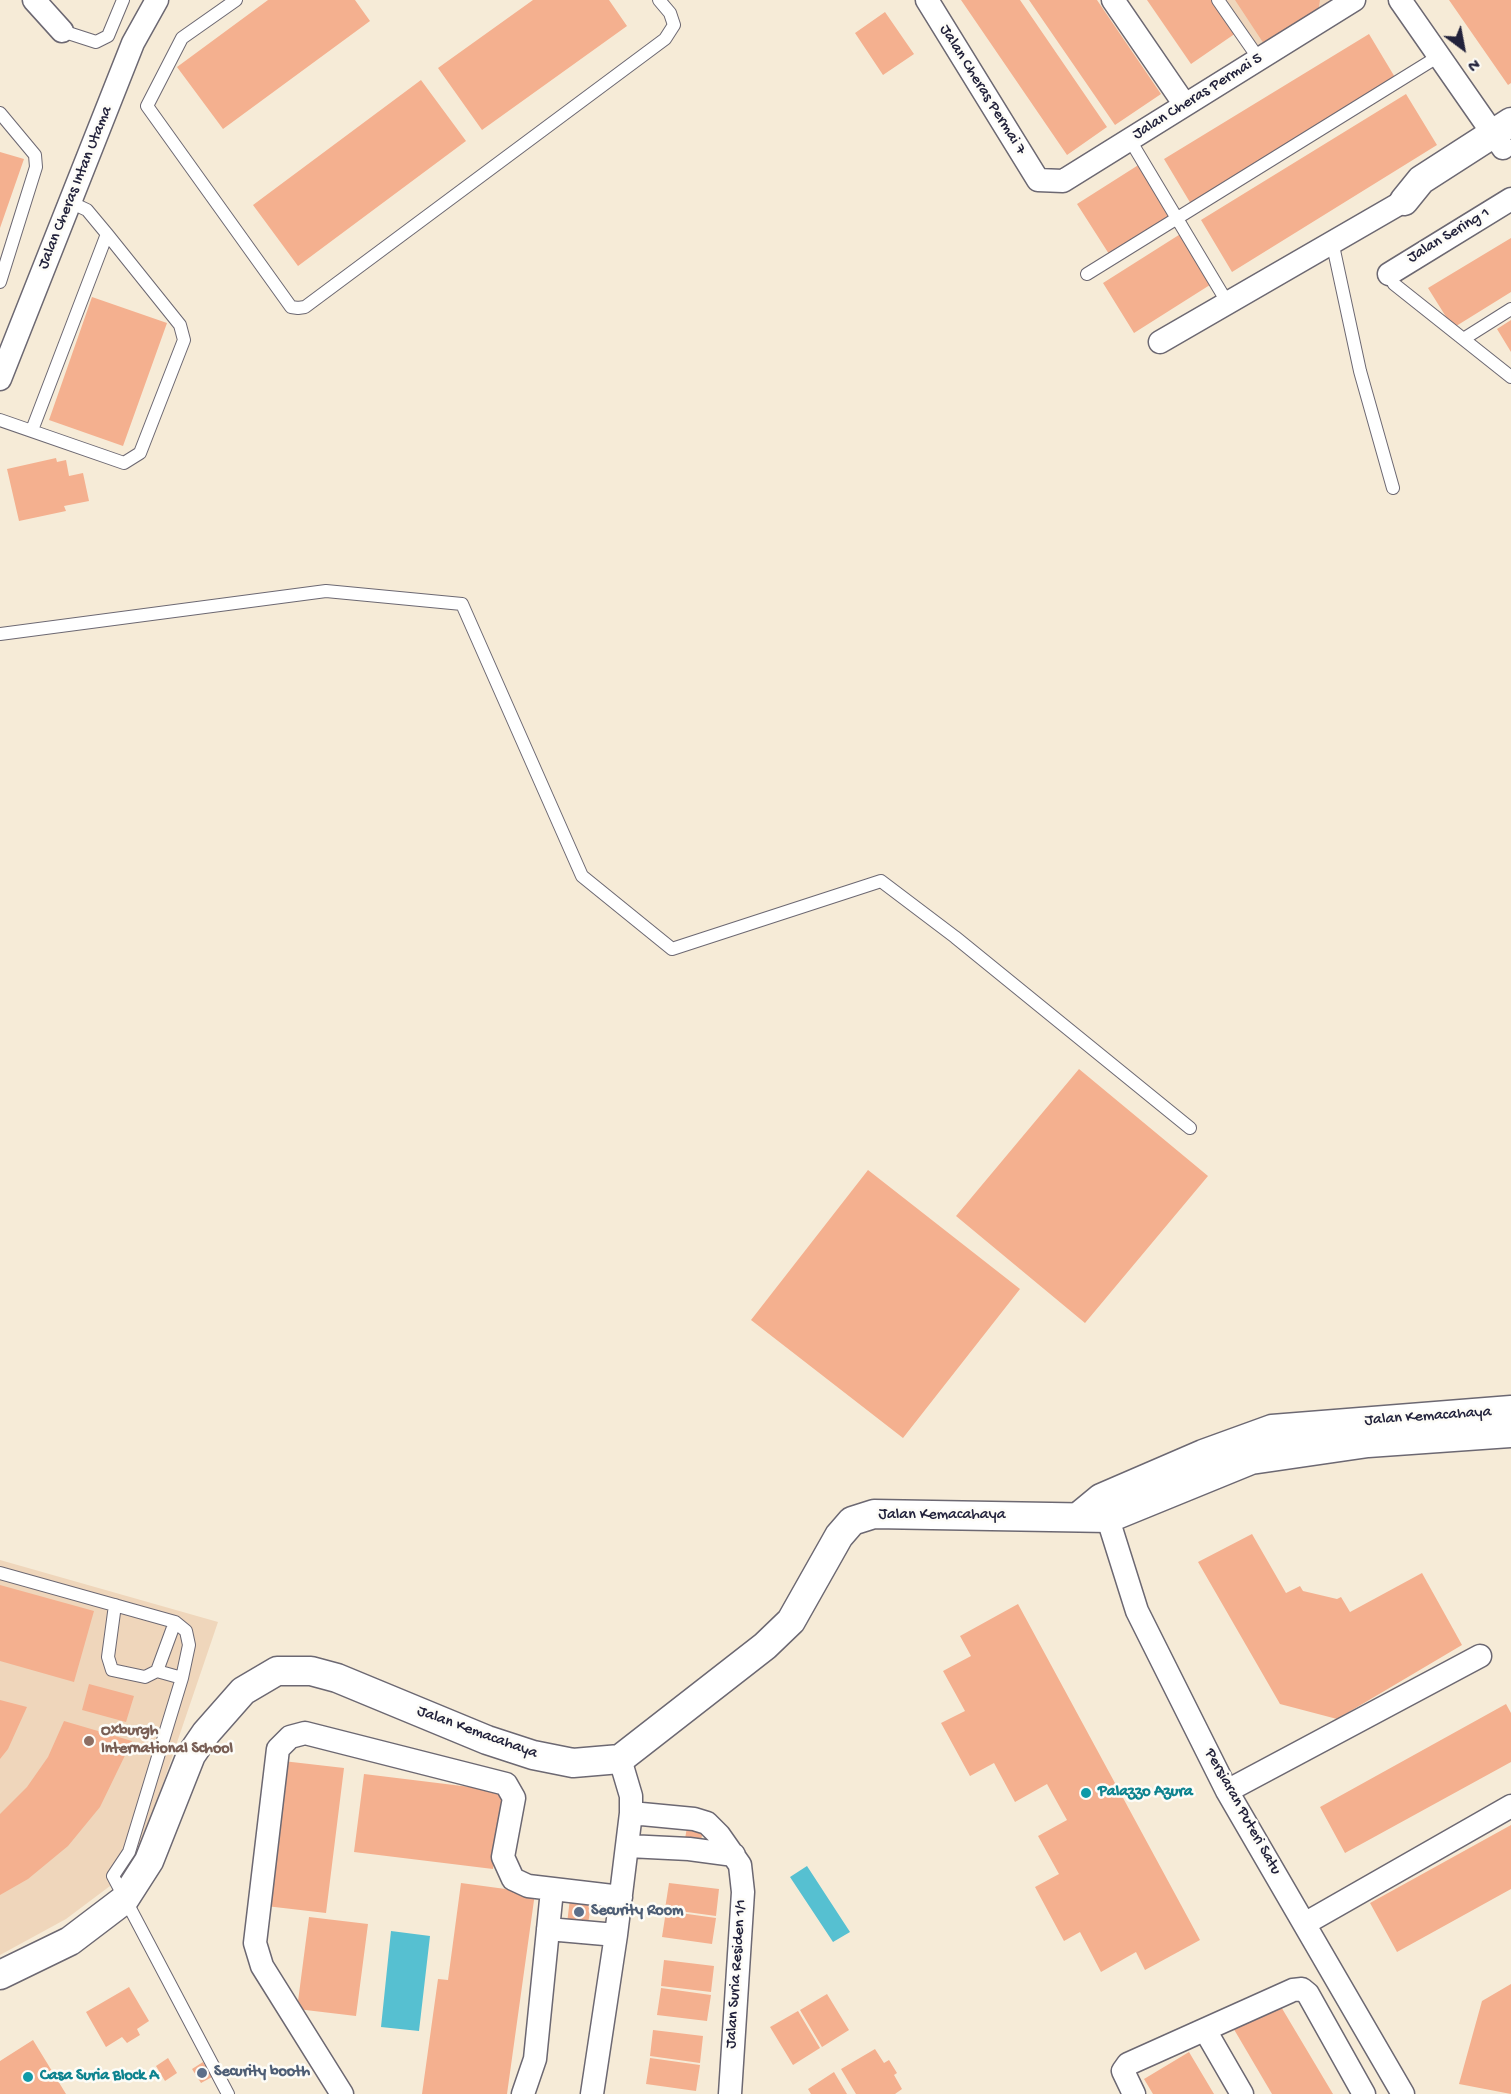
<!DOCTYPE html>
<style>
body{margin:0}
#map{position:relative;width:1511px;height:2094px;overflow:hidden;background:#f6ebd7;font-family:"Gochi Hand",sans-serif}
canvas{display:block}
.north{position:absolute;left:1433px;top:18px;width:60px;height:60px;-webkit-text-stroke:4px #fdfcf7;paint-order:stroke;rotate:148deg;font-size:16px;font-weight:700;line-height:24px;text-align:center;color:#22223b}
.north::after{content:'';display:block;margin:auto;width:21px;height:27px;background:#22223b;clip-path:polygon(50% 0,100% 100%,50% 72%,0 100%)}
</style>
<div id="map">
<canvas width="1511" height="2094"></canvas>
<div class="north">N</div>
</div>
<script>
const ctx = document.querySelector('canvas').getContext('2d');
ctx.lineJoin = 'round';
function fill(path, color) {
  ctx.fillStyle = color;
  ctx.fill(path, 'evenodd');
}
function shape(rows) {
  const path = new Path2D();
  for (const r of rows) {
    path.moveTo(r[0], r[1]);
    for (let i = 2; i < r.length; i += 2) path.lineTo(r[i], r[i + 1]);
  }
  return path;
}
function stroke(path, color, width, dash) {
  ctx.strokeStyle = color;
  ctx.lineWidth = width;
  ctx.lineCap = dash ? 'butt' : 'round';
  ctx.setLineDash(dash || []);
  ctx.stroke(path);
}
function write(font, color, halo, rows, align = 'center') {
  ctx.font = font + ' "Gochi Hand",sans-serif';
  ctx.lineWidth = 5;
  ctx.setLineDash([]);
  ctx.textBaseline = 'middle';
  ctx.strokeStyle = halo;
  ctx.fillStyle = color;
  for (const [text, x, y, turn = 0] of rows) {
    ctx.save();
    ctx.translate(x, y);
    ctx.rotate((+turn || 0) * Math.PI / 180);
    ctx.textAlign = isNaN(turn) ? turn : align;
    if (halo) ctx.strokeText(text, 0, 0);
    ctx.fillText(text, 0, 0);
    ctx.restore();
  }
}
fill(shape([
 [1226,0,1341,0,1260,49],
 [0,1560,218,1622,137,1860,122,1877,66,1919,0,1955]
]), '#efd6bb');
fill(shape([
 [807,1866,850,1932,833,1942,790,1877],
 [391,1931,430,1936,419,2031,381,2027]
]), '#56c0d1');
fill(shape([
 [268,0,355,0,370,21,223,129,177,67],
 [533,0,609,0,627,26,482,130,438,68],
 [961,0,1020,0,1107,127,1067,155],
 [1029,0,1097,0,1161,94,1115,125],
 [1147,0,1213,0,1236,33,1191,64],
 [1235,0,1320,0,1318,12,1266,47],
 [1449,0,1511,0,1511,83,1508,85],
 [885,12,914,54,883,75,855,33],
 [1369,34,1396,79,1191,204,1164,159],
 [421,80,466,141,298,266,253,205],
 [1406,94,1437,145,1232,272,1201,220],
 [0,152,24,159,0,228],
 [1140,164,1172,214,1109,254,1077,204],
 [1182,233,1213,283,1134,333,1103,283],
 [1511,238,1511,292,1453,328,1428,288],
 [92,297,167,323,123,446,49,420],
 [1511,320,1511,352,1497,329],
 [56,458,57,462,66,460,69,476,83,473,89,501,64,506,66,511,19,521,7,469],
 [1079,1069,1208,1176,1085,1323,956,1216],
 [868,1170,1020,1289,903,1438,751,1320],
 [1252,1534,1286,1593,1300,1586,1303,1591,1337,1599,1341,1597,1350,1612,1422,1573,1462,1645,1337,1719,1280,1704,1198,1562],
 [0,1585,94,1611,74,1682,0,1661],
 [1018,1604,1200,1940,1145,1970,1136,1952,1101,1972,1080,1932,1064,1941,1035,1887,1059,1874,1038,1836,1067,1820,1047,1784,1015,1802,994,1763,970,1776,941,1723,965,1711,943,1671,971,1656,960,1636],
 [89,1684,134,1696,126,1722,82,1710],
 [0,1700,27,1707,8,1749,0,1759],
 [1506,1704,1511,1713,1511,1762,1345,1853,1320,1807],
 [64,1721,132,1741,100,1807,68,1846,28,1879,0,1895,0,1814,27,1787,48,1757],
 [283,1761,344,1768,326,1913,266,1906],
 [364,1774,503,1791,493,1869,354,1852],
 [1511,1825,1511,1889,1397,1952,1370,1903],
 [687,1827,703,1830,701,1841,685,1839],
 [572,1882,593,1885,586,1942,565,1940],
 [461,1883,535,1893,507,2094,422,2094,438,1979,448,1980],
 [669,1883,719,1889,716,1916,665,1909],
 [666,1911,716,1918,712,1944,662,1937],
 [309,1917,368,1924,356,2016,297,2009],
 [664,1960,714,1966,711,1992,661,1986],
 [1511,1984,1511,2094,1459,2084,1482,2001],
 [129,1987,149,2021,137,2029,140,2035,127,2043,122,2037,106,2047,86,2012],
 [661,1988,711,1995,707,2021,657,2015],
 [827,1994,849,2030,822,2047,800,2010],
 [1277,2000,1333,2094,1272,2094,1232,2026],
 [798,2011,820,2048,793,2065,770,2027],
 [653,2030,703,2036,700,2063,650,2056],
 [33,2040,66,2094,0,2094,0,2061],
 [875,2049,884,2063,889,2060,897,2073,894,2075,902,2089,895,2094,856,2094,841,2069],
 [1189,2052,1214,2094,1153,2094,1144,2079],
 [168,2058,177,2073,165,2081,156,2066],
 [650,2058,700,2065,696,2091,646,2084],
 [203,2062,212,2077,201,2083,192,2069],
 [834,2072,847,2094,811,2094,808,2089]
]), '#f4b08f');
const service = shape([
 [236,0,182,38,147,106,291,307,298,308,305,307,665,39,674,25,670,13,659,0],
 [1218,0,1259,59],
 [62,31,96,42,108,36,123,0],
 [0,113,35,155,36,167,0,282],
 [1130,140,1227,302],
 [1332,241,1360,371,1393,488],
 [1087,274,1439,56],
 [1389,274,1394,284,1511,377],
 [1465,338,1511,309],
 [0,420,124,463,140,453,184,340,180,325,107,234,87,210,72,203],
 [32,430,107,234],
 [0,634,326,591,462,604,582,876,672,949,881,881,955,937,1190,1128],
 [0,1573,175,1622,186,1631,189,1645,182,1678,129,1852,113,1876,228,2094],
 [115,1605,108,1657,112,1670,145,1677,157,1671,175,1622],
 [157,1671,182,1678]
]);
const minor = shape([
 [34,0,62,31],
 [927,0,1038,180,1063,181,1354,0],
 [1113,0,1185,105],
 [1400,0,1503,148],
 [1389,274,1511,199],
 [1160,342,1404,201],
 [0,379,133,43,157,0],
 [1103,1503,1137,1611,1227,1791,1403,2094],
 [1227,1791,1480,1656],
 [631,1813,694,1819,707,1823,719,1835,740,1865,743,1892,730,2094],
 [628,1846,689,1849,734,1855],
 [1306,1923,1511,1806],
 [548,1929,616,1935],
 [1205,2030,1242,2094],
 [342,2094,262,1966,255,1943,278,1749,290,1737,305,1733,506,1784,514,1798,503,1857,513,1879,528,1886,621,1897],
 [523,2094,535,2059,552,1890],
 [592,2094,616,1935,631,1813,631,1796,620,1759],
 [1134,2094,1123,2071,1128,2064,1293,1990,1302,1989,1308,1994,1364,2094]
]);
const tertiary = shape([
 [1404,201,1421,180,1511,122],
 [1078,1517,1101,1498,1203,1454,1272,1429,1511,1410],
 [0,1975,70,1941,124,1900,149,1861,191,1755,206,1733,243,1691,277,1671,311,1671,337,1678,487,1740,533,1755,573,1763,620,1759,765,1646,791,1621,839,1536,852,1521,874,1514,1109,1518,1251,1460,1368,1443,1511,1433]
]);
stroke(service, '#6c6872', 14);
stroke(minor, '#6c6872', 25);
stroke(tertiary, '#6c6872', 31);
stroke(service, '#fff', 12);
stroke(minor, '#fff', 22);
stroke(tertiary, '#fff', 28);
for (const [x, y, r, color] of [
 [89,1741,6,"#8d6e63"],
 [1086,1793,6,"#0f9aa8"],
 [579,1912,6,"#5c6f8a"],
 [202,2073,6,"#5c6f8a"],
 [28,2077,6,"#0f9aa8"]
]) {
  const dot = new Path2D();
  dot.arc(x, y, r, 0, 2 * Math.PI);
  ctx.fillStyle = color;
  ctx.fill(dot);
  stroke(dot, '#fdfcf7', 2);
}
write('16px', '#22223b', '#fdfcf7', [
 ["Jalan Cheras Permai 7",982,90,58],
 ["Jalan Cheras Permai 5",1198,97,-32],
 ["Jalan Cheras Intan Utama",76,188,-68],
 ["Jalan Sering 1",1449,236,-31],
 ["Jalan Kemacahaya",1428,1417,-4],
 ["Jalan Kemacahaya",942,1516],
 ["Jalan Kemacahaya",477,1733,20],
 ["Persiaran Puteri Satu",1242,1812,61],
 ["Jalan Suria Residen 1/1",737,1974,-86]
]);
write('bold 16px', '#785e54', '#fdfcf7', [
 ["Oxburgh",101,1732],
 ["International School",101,1750]
], 'left');
write('bold 16px', '#0d838f', '#fdfcf7', [
 ["Palazzo Azura",1098,1793],
 ["Casa Suria Block A",40,2077]
], 'left');
write('bold 16px', '#4e5e75', '#fdfcf7', [
 ["Security Room",591,1912],
 ["Security booth",214,2073]
], 'left');
</script>
